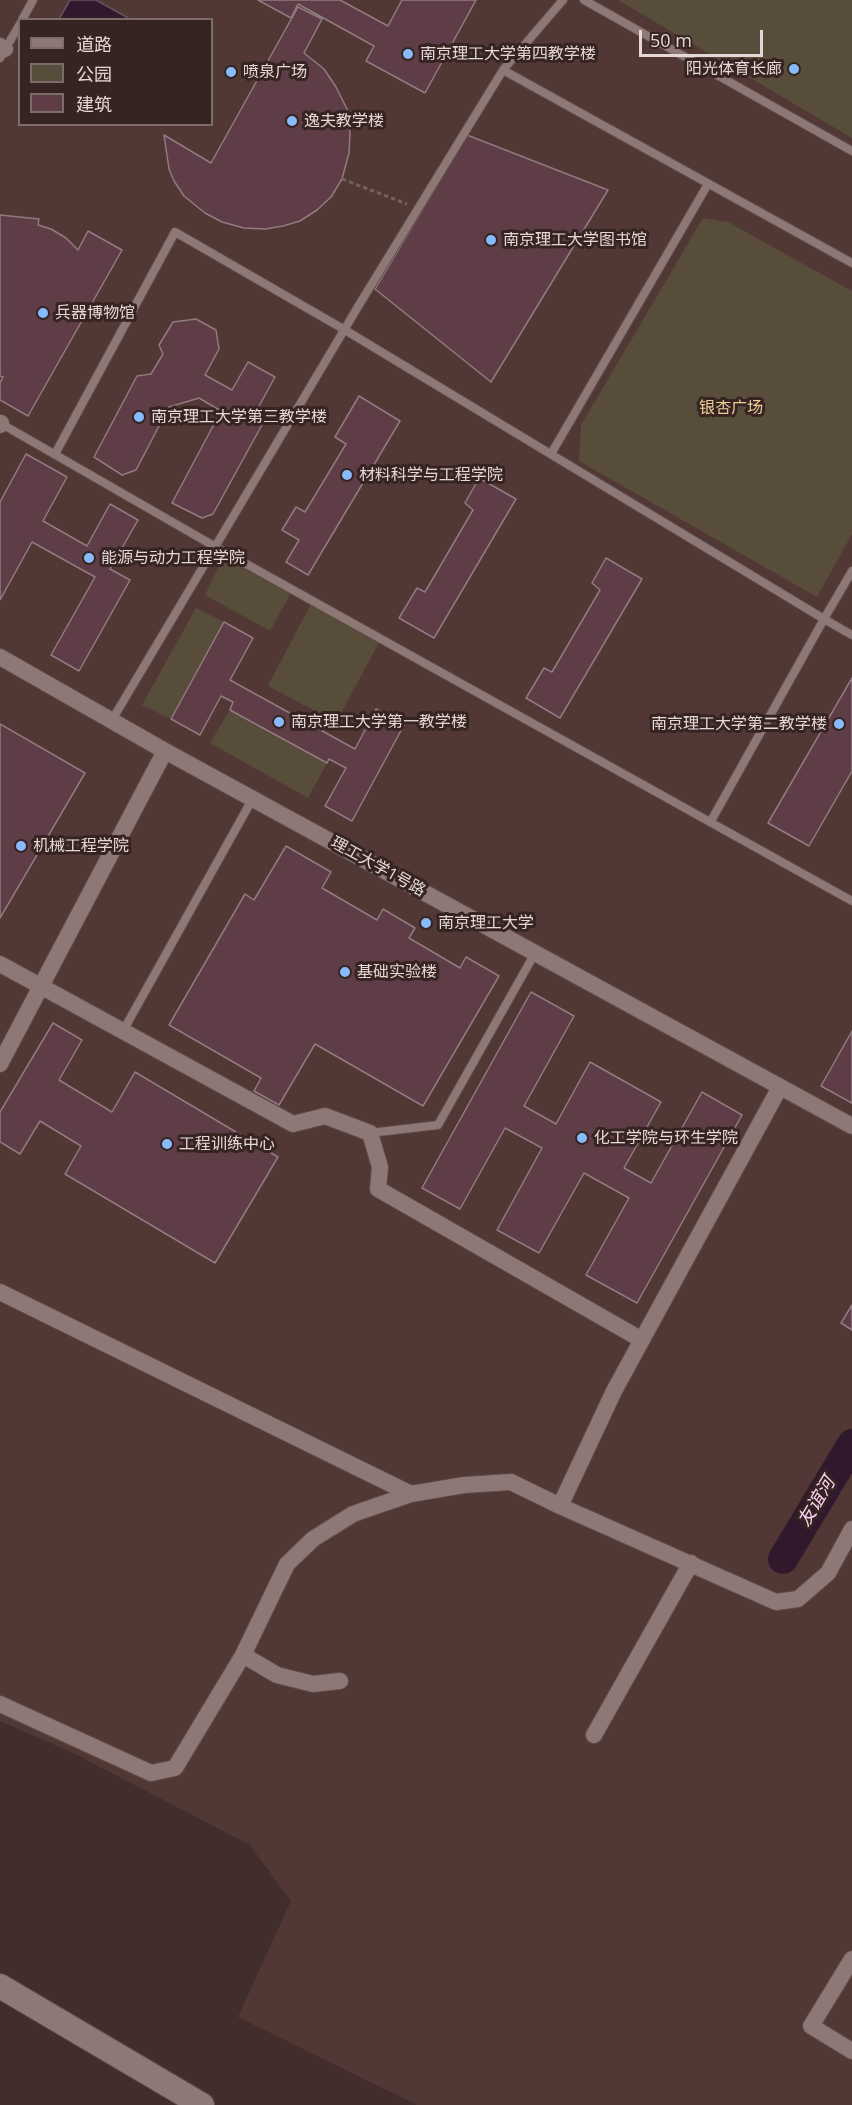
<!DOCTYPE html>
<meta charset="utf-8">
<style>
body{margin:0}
#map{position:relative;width:852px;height:2105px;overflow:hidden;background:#412e2c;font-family:"Open Sans","Noto Sans SC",sans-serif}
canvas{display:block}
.legend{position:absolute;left:18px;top:18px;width:195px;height:108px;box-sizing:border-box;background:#362422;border:2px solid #7c6c6a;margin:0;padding:8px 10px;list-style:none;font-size:18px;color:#e4d7d6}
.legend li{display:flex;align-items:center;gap:12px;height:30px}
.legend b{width:30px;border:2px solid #7c6c6a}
.scale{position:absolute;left:639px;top:30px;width:124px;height:27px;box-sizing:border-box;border:3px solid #e4d7d6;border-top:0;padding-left:8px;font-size:18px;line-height:21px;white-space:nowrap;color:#e4d7d6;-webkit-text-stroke:4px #362422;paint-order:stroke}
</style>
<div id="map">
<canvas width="852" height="2105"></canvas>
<ul class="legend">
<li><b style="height:8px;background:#8e7875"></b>道路</li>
<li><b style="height:16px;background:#584d3a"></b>公园</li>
<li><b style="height:16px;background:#5e3d47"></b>建筑</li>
</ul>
<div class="scale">50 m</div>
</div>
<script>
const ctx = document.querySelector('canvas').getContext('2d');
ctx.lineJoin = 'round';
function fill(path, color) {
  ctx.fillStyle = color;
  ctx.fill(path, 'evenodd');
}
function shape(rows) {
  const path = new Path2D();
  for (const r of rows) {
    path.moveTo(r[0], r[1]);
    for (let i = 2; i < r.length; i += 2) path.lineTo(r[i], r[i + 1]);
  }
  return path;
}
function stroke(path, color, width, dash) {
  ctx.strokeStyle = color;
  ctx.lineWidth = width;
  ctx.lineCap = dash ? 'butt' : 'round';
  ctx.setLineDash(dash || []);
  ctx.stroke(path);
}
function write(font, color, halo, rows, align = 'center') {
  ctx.font = font + ' "Open Sans","Noto Sans SC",sans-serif';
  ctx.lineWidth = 6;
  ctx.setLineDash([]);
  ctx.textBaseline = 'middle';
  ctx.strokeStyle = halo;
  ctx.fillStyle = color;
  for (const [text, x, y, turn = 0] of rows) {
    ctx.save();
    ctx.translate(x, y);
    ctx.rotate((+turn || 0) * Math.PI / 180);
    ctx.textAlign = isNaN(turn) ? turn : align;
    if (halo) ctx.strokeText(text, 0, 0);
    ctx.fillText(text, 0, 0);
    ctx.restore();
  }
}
fill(shape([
 [0,0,852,0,852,2105,417,2105,238,2017,291,1901,250,1845,73,1753,0,1721],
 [20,20,212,20,212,124,20,124]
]), '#513835');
fill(shape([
 [618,0,852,0,852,138],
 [703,218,728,222,852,291,852,534,817,597,579,461,581,425],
 [226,552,293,589,270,631,205,595],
 [313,600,381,639,336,722,268,686],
 [196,608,224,622,171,719,142,705],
 [230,710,327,763,308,798,210,743]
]), '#584d3a');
const water = shape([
 [70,0,96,0,130,19,59,19,70,0]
]);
fill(water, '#31192d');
stroke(water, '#675260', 1.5);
stroke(shape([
 [783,1559,852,1444]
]), '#31192d', 30);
const building = shape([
 [258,0,340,0,388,26,402,0,476,0,425,93,366,61,374,46,298,4,291,18,258,0],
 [298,7,322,19,304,53,324,69,336,87,347,109,350,133,349,153,342,179,331,197,317,210,300,221,283,226,265,229,244,228,222,222,205,213,184,196,174,181,169,169,164,135,211,163,298,7],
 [467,135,608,190,491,382,375,289,467,135],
 [0,215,39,219,38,225,51,229,66,238,78,250,88,231,122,250,28,416,0,400,0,383,3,377,0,376,0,215],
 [196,319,216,330,219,349,205,375,232,390,248,362,275,377,258,408,263,423,213,514,202,518,172,503,221,411,199,398,169,407,136,470,122,475,94,457,137,376,151,374,163,354,159,345,173,322,196,319],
 [359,396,400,421,308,575,286,562,299,540,282,530,296,507,305,512,346,444,335,437,359,396],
 [26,454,67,477,43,521,87,546,110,504,138,520,110,569,130,580,79,671,51,655,95,577,32,542,0,600,0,502,26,454],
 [479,478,516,499,434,638,399,618,417,588,425,592,473,510,465,503,479,478],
 [606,558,642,579,560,718,526,698,544,668,552,672,600,590,592,583,606,558],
 [224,622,253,638,230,680,355,749,376,709,404,725,352,821,325,806,346,768,329,759,327,763,230,710,233,702,221,696,200,735,171,719,224,622],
 [852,678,852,771,809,846,768,823,852,678],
 [0,724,85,773,0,918,0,724],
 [286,846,331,872,322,888,377,920,383,909,415,928,409,938,460,968,466,957,499,976,423,1106,315,1044,279,1105,254,1091,261,1078,169,1025,245,894,254,900,286,846],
 [531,992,574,1016,524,1106,556,1124,590,1062,661,1102,624,1168,651,1183,702,1092,742,1115,637,1303,586,1275,629,1198,584,1173,539,1253,497,1230,542,1148,505,1128,460,1209,422,1188,531,992],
 [53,1023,82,1040,59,1080,112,1112,135,1072,278,1157,215,1263,65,1174,81,1146,40,1121,20,1154,0,1142,0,1112,53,1023],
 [852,1031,852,1103,821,1086,852,1031],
 [852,1305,852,1330,841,1323,852,1305]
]);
fill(building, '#5e3d47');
stroke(building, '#917b81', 1.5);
const lane = shape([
 [584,0,852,151],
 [22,20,33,0],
 [0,58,20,24],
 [503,70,852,263],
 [0,423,214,546,852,901],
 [55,454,175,232,345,330,824,619,852,571],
 [551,454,708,184],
 [112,720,359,305,503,70,563,0],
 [711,821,824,619,852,635],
 [123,1031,253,798],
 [370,1133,438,1125,535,953]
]);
const street = shape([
 [0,46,5,49],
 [0,425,1,423],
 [0,657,165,751,852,1126],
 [0,964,293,1124,325,1116,370,1133,380,1167,378,1189,642,1340],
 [0,1064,165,751],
 [0,1292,411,1494],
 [560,1506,614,1391,780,1087],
 [243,1655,277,1675,313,1684,340,1681],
 [0,1704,151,1773,175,1768,243,1655,287,1564,313,1539,353,1514,411,1494,464,1485,511,1482,560,1506,776,1602,798,1599,828,1573,852,1529],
 [594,1735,691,1563],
 [852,1959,811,2026,852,2051]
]);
const secondary = shape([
 [0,1986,202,2105]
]);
stroke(lane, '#5c4c4a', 10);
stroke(street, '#5c4c4a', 18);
stroke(secondary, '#5c4c4a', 26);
stroke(shape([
 [342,179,407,204]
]), '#72615f', 3, [4.5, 3]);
stroke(lane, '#8e7875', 8);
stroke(street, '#8e7875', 16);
stroke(secondary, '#8e7875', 24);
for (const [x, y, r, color] of [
 [408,54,6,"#87bbfb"],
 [794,69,6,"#87bbfb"],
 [231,72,6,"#87bbfb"],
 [292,121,6,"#87bbfb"],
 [491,240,6,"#87bbfb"],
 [43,313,6,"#87bbfb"],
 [139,417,6,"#87bbfb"],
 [347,475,6,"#87bbfb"],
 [89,558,6,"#87bbfb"],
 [279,722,6,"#87bbfb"],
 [839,724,6,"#87bbfb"],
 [21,846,6,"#87bbfb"],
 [426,923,6,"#87bbfb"],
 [345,972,6,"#87bbfb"],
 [582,1138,6,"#87bbfb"],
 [167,1144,6,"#87bbfb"]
]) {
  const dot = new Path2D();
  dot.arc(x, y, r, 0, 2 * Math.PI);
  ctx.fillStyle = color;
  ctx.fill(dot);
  stroke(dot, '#362422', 2);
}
write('16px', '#e4d7d6', '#362422', [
 ["南京理工大学第四教学楼",420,54],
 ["阳光体育长廊",782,69,"right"],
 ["喷泉广场",243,72],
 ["逸夫教学楼",304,121],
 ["南京理工大学图书馆",503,240],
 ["兵器博物馆",55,313],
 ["南京理工大学第三教学楼",151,417],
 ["材料科学与工程学院",359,475],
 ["能源与动力工程学院",101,558],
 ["南京理工大学第一教学楼",291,722],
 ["南京理工大学第二教学楼",827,724,"right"],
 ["机械工程学院",33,846],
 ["南京理工大学",438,923],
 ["基础实验楼",357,972],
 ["化工学院与环生学院",594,1138],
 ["工程训练中心",179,1144]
], 'left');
write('16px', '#edcc96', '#362422', [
 ["银杏广场",731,408]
]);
write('16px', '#e4d7d6', '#362422', [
 ["理工大学1号路",378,867,29]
]);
write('italic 18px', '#fed4f4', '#362422', [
 ["友谊河",817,1502,-59]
]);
</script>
